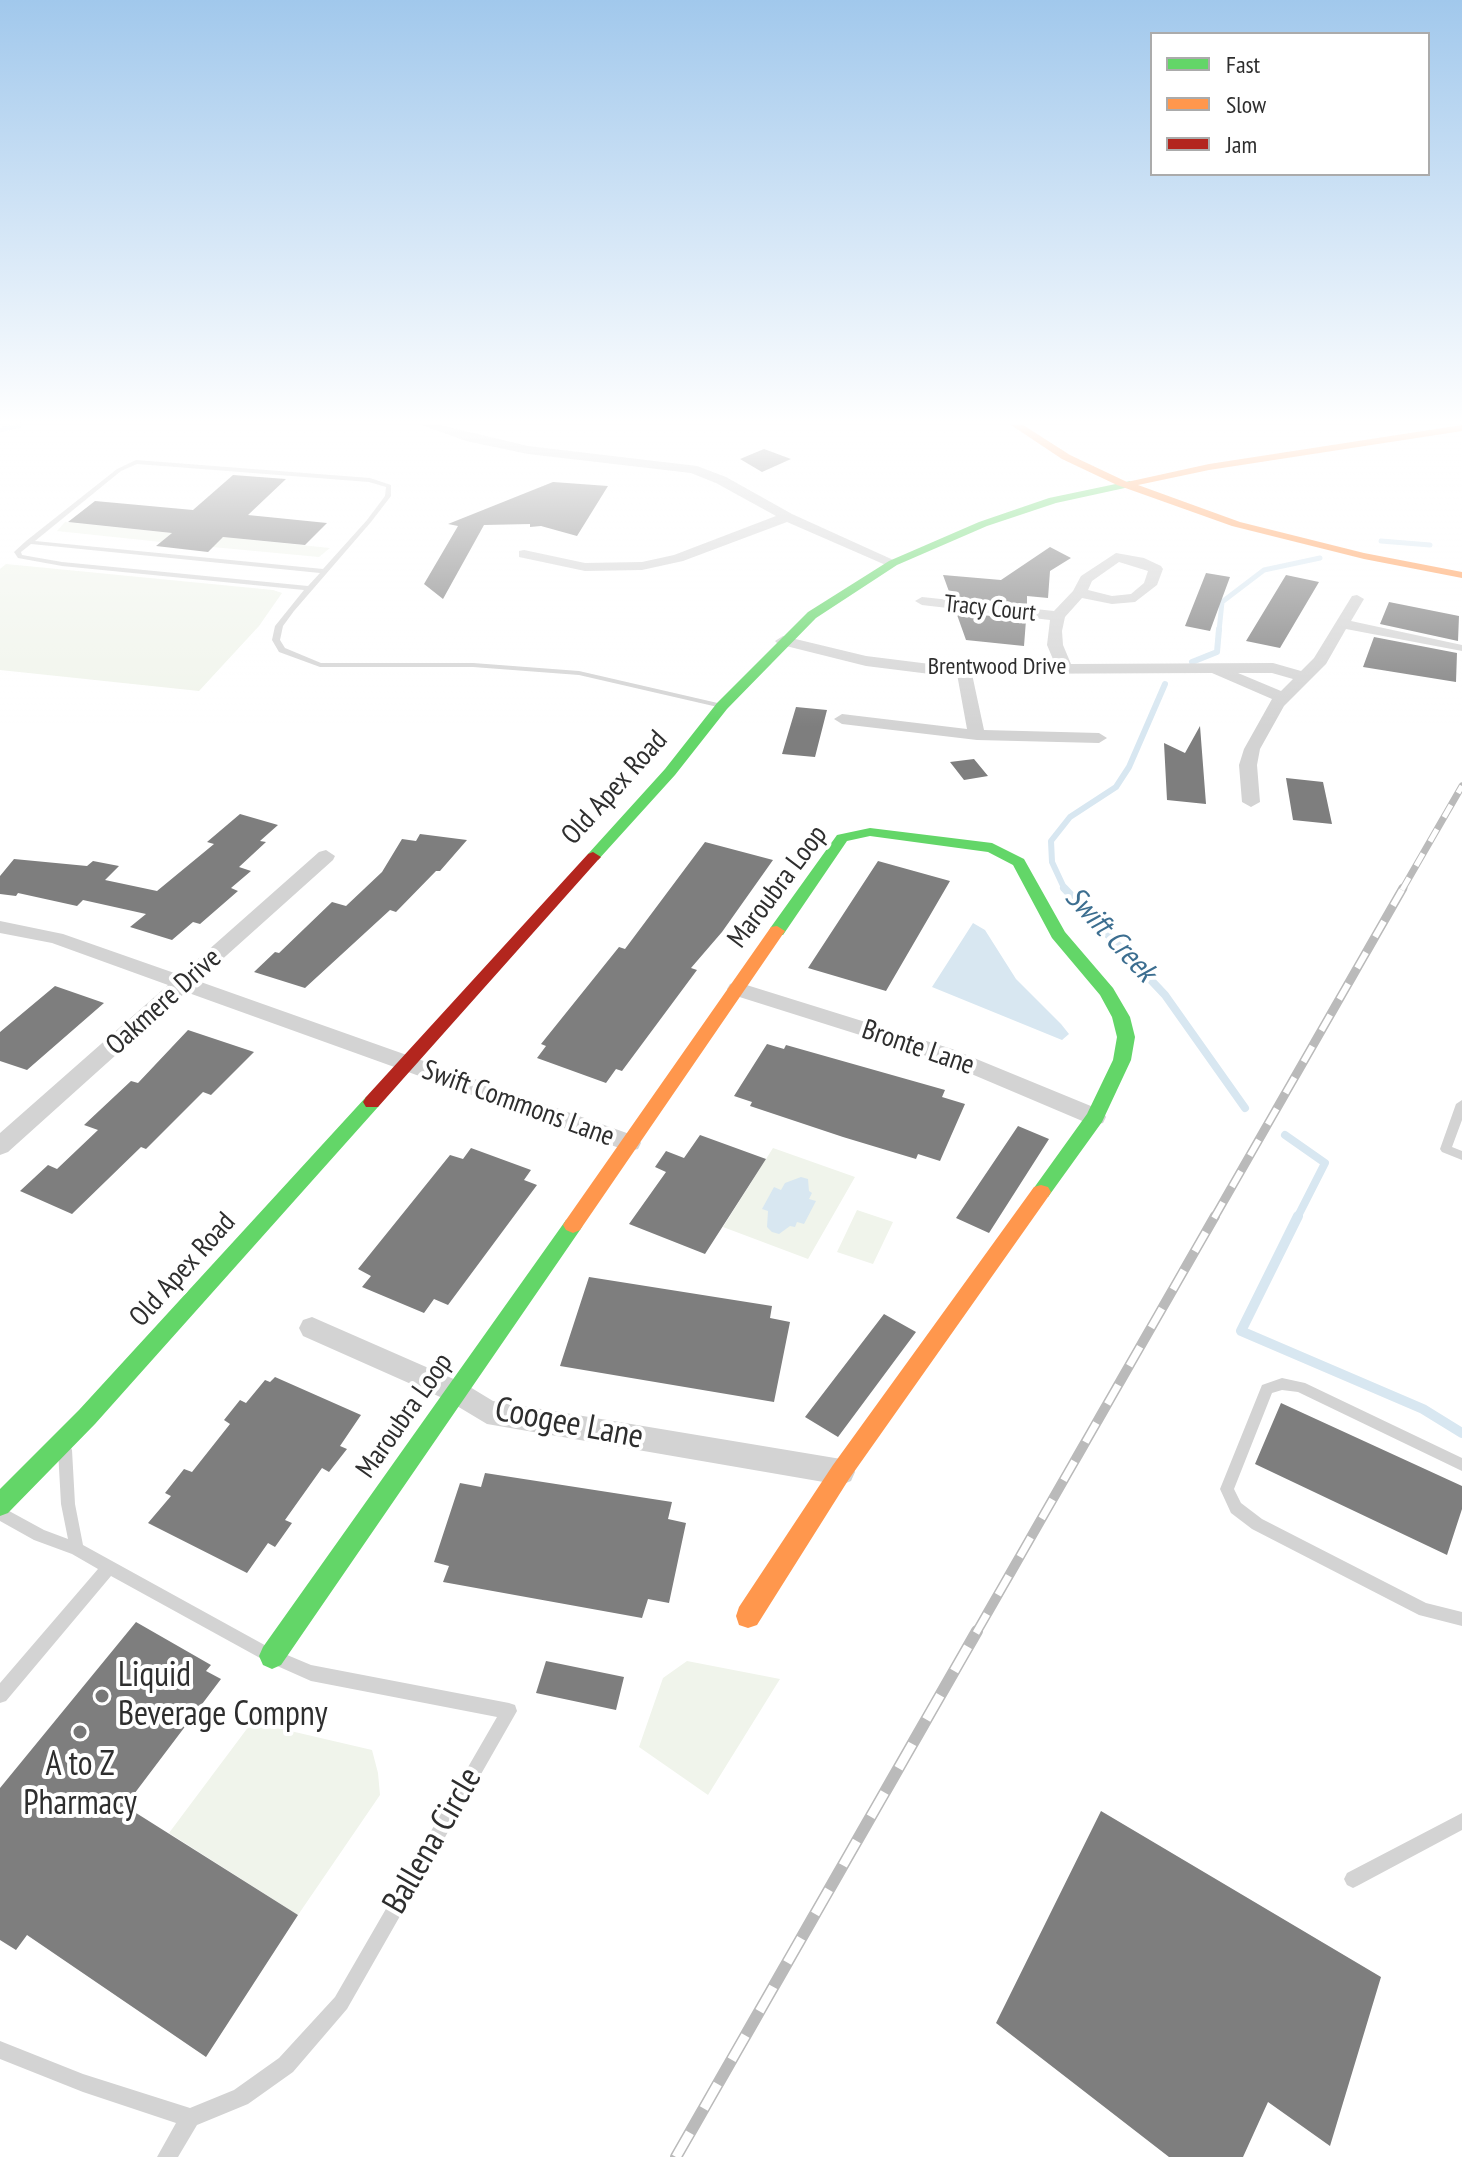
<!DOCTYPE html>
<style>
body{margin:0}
#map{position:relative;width:1462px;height:2157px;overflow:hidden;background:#fff;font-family:"PT Sans Narrow",sans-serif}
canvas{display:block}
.legend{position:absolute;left:1150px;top:32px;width:280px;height:144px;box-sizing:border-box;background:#fff;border:2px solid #ababab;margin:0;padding:10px 14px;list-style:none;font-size:24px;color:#2e2e2e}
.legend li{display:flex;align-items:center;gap:16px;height:40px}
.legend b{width:40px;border:2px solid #ababab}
</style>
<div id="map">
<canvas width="1462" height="2157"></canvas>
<ul class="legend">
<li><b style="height:10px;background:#63d668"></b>Fast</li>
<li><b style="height:10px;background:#ff974d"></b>Slow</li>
<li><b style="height:10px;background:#b3261e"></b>Jam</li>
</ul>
</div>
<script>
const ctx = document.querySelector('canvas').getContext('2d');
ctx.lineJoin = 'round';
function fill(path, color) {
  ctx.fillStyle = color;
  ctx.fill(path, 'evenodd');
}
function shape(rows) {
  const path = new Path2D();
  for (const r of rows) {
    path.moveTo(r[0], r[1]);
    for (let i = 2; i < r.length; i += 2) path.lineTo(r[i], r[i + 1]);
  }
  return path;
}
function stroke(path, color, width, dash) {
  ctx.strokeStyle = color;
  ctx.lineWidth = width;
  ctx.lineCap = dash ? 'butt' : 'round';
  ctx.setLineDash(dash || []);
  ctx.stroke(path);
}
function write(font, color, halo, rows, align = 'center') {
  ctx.font = font + ' "PT Sans Narrow",sans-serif';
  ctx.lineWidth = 8;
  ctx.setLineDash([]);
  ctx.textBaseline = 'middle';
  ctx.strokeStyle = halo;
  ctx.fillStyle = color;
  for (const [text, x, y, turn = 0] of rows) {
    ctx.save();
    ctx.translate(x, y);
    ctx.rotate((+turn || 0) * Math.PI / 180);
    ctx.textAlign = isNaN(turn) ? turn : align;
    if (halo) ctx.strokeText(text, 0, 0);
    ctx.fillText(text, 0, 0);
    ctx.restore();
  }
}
fill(shape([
 [65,522,172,533,161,542,57,531],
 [223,537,330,548,319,557,212,547],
 [6,564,273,590,282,593,259,626,199,691,76,678,0,670,0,569],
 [773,1148,855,1177,808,1259,723,1227],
 [857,1210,893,1222,873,1264,837,1252],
 [687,1661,780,1679,708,1795,639,1747,663,1678],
 [252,1722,372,1750,378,1773,380,1795,298,1915,169,1833]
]), '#f0f4eb');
fill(shape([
 [973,923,985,930,1016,979,1061,1024,1069,1034,1062,1040,932,987],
 [801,1177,808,1179,809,1191,812,1193,809,1199,816,1201,804,1224,797,1222,795,1227,790,1226,779,1234,772,1232,767,1227,768,1211,762,1209,774,1187,781,1190,785,1183]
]), '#d8e7f1');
stroke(shape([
 [0,430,20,425],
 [1381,541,1430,545],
 [1219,631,1222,602,1264,570,1320,558]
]), '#d8e7f1', 5);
stroke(shape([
 [1192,662,1217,652,1219,629],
 [1065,890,1052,862,1051,841,1070,817,1116,787,1129,767,1165,684]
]), '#d8e7f1', 6);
stroke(shape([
 [1064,888,1165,995,1245,1108],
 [1285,1135,1325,1163,1297,1218]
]), '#d8e7f1', 8);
stroke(shape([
 [1298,1216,1241,1331,1423,1409,1462,1433]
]), '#d8e7f1', 10);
fill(shape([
 [764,449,791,459,762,472,740,459],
 [233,475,286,479,248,515,327,523,305,545,223,537,208,552,156,546,172,533,68,522,95,501,193,510],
 [553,482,608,486,577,536,541,526,530,527,530,524,484,525,443,599,424,584,458,526,448,524],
 [1050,547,1071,558,1050,571,1048,598,1027,596,1027,605,951,597,943,575,1001,580],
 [1206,573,1230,577,1210,631,1185,626],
 [1286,575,1319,582,1280,648,1246,641],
 [1389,602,1459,616,1458,641,1380,624],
 [956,612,1026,620,1024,646,966,640],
 [1374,637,1457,653,1456,682,1363,667],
 [796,707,827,710,815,757,782,754],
 [1200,726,1206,804,1167,800,1164,743,1185,753],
 [974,759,988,776,964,780,950,762],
 [1286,778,1323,782,1332,824,1293,820],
 [240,814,278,825,260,841,266,842,239,867,251,871,231,888,238,891,200,924,193,922,172,940,130,927,146,914,83,900,77,906,18,893,16,896,0,894,0,876,14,859,87,866,93,861,119,866,105,880,157,891,214,844,207,842],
 [420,834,467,840,440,871,436,871,396,912,390,910,305,988,254,972,275,952,279,953,332,902,346,906,382,872,402,839,416,841],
 [705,842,773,860,722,932,691,968,697,970,622,1071,616,1069,606,1083,537,1058,546,1046,541,1044,619,947,625,949],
 [878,861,950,881,886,991,808,968],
 [55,986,104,1003,27,1070,0,1061,0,1032],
 [188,1030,254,1052,211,1095,203,1092,146,1149,141,1147,72,1214,20,1191,48,1165,57,1169,98,1130,84,1125,131,1081,138,1083],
 [767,1044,784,1049,786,1045,945,1090,942,1097,965,1104,940,1161,918,1154,916,1159,843,1137,750,1106,752,1102,734,1096],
 [1018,1126,1049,1139,989,1233,956,1218],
 [700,1135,766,1159,705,1254,629,1224,666,1172,655,1167,666,1151,684,1158],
 [471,1148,531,1170,524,1180,537,1185,448,1305,434,1299,424,1313,362,1287,371,1276,358,1269,450,1155,463,1159],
 [589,1277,772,1306,770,1318,790,1322,774,1402,560,1366],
 [884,1314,916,1332,838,1437,805,1417],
 [275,1377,361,1415,340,1446,347,1449,329,1472,322,1468,285,1520,292,1523,275,1547,268,1543,247,1573,148,1523,171,1496,165,1493,184,1469,192,1472,230,1424,224,1420,240,1400,246,1403,265,1380,270,1382],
 [1281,1403,1462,1486,1462,1509,1447,1555,1255,1464],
 [485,1473,672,1502,668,1519,686,1523,669,1603,648,1599,642,1618,443,1582,449,1566,434,1562,460,1483,481,1487],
 [136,1622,211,1665,206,1671,221,1679,125,1806,298,1915,206,2057,27,1935,16,1950,0,1940,0,1788],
 [546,1661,624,1677,616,1710,536,1693],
 [1101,1811,1381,1977,1330,2146,1268,2102,1243,2157,1169,2157,996,2023]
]), '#7e7e7e');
fill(shape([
 [136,460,370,478,391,485,391,496,371,522,294,611,283,626,280,640,285,648,321,663,473,663,579,671,722,704,726,706,722,708,579,675,473,667,320,667,279,652,272,640,275,626,304,590,62,566,18,558,14,552,26,541,117,469,136,460],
 [137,464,369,482,386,487,385,496,367,520,323,569,35,541,121,471,137,464],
 [31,544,320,573,308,586,62,562,22,555,21,552,31,544],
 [1462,1100,1462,1120,1452,1147,1462,1151,1462,1160,1442,1152,1440,1149,1456,1104,1462,1100],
 [1282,1378,1305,1383,1462,1458,1462,1471,1298,1392,1282,1390,1272,1393,1234,1489,1241,1503,1262,1519,1426,1603,1462,1612,1462,1626,1419,1615,1252,1529,1231,1513,1220,1489,1262,1385,1282,1378],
 [65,1444,70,1446,72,1450,75,1504,83,1545,270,1648,273,1653,270,1658,265,1661,260,1658,111,1576,6,1701,0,1703,0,1683,98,1569,72,1554,34,1540,0,1521,0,1506,44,1530,68,1539,61,1504,58,1450,60,1446,65,1444],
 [280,1652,311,1665,509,1703,515,1705,517,1711,347,2009,293,2072,248,2104,197,2125,178,2157,157,2157,176,2123,83,2092,0,2059,0,2041,83,2074,190,2108,234,2090,279,2058,335,1997,497,1717,311,1681,275,1665,272,1660,275,1655,280,1652],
 [1462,1813,1462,1830,1359,1885,1353,1888,1347,1885,1344,1879,1347,1873,1462,1813]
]), '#d3d3d3');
fill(shape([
 [422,425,440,425,528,446,697,466,726,477,792,514,900,563,888,566,787,522,683,561,642,570,585,571,519,557,519,551,524,550,585,563,642,562,674,555,776,516,716,483,691,473,528,454,466,441,422,425],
 [1116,553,1144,558,1161,566,1163,569,1157,585,1135,602,1112,604,1082,598,1065,617,1062,631,1063,645,1071,664,1273,663,1301,671,1314,658,1352,596,1357,595,1364,599,1351,621,1462,645,1462,651,1346,629,1326,664,1284,706,1260,749,1257,765,1260,802,1251,807,1242,802,1239,765,1244,749,1272,699,1212,673,972,674,984,730,1099,733,1107,738,1099,743,977,740,842,724,834,719,842,714,967,729,957,674,930,674,866,666,778,644,775,641,783,636,866,656,930,664,1055,664,1047,645,1050,620,922,605,915,601,922,597,1054,611,1073,591,1081,576,1116,553],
 [1119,562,1148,571,1144,583,1131,594,1112,596,1088,590,1092,581,1119,562],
 [1238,673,1272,673,1293,679,1281,691,1238,673],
 [326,850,335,856,333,860,198,981,638,1137,641,1143,638,1149,630,1151,622,1149,186,992,8,1152,0,1155,0,1133,168,985,52,943,0,933,0,921,63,934,180,975,319,852,326,850],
 [737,982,952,1049,1103,1111,1106,1117,1103,1123,1095,1125,1087,1123,936,1059,730,994,727,989,730,984,737,982],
 [312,1317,465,1384,493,1401,841,1459,851,1463,855,1472,851,1481,841,1485,487,1424,447,1400,303,1336,299,1328,303,1320,312,1317]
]), '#d3d3d3');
fill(shape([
 [1130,481,1135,484,1134,486,1056,503,987,526,897,565,816,618,727,709,675,775,598,860,588,860,588,854,665,769,717,703,808,612,889,561,979,522,1049,498,1130,481],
 [870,828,992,843,1024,859,1065,932,1113,988,1130,1017,1135,1037,1131,1060,1102,1122,1048,1197,1034,1197,1031,1192,1087,1114,1113,1060,1117,1037,1112,1017,1100,995,1052,938,1013,865,988,852,870,836,847,841,783,935,771,935,769,931,771,927,837,835,870,828],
 [372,1095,378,1097,381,1102,378,1107,95,1424,8,1513,0,1516,0,1489,79,1410,366,1097,372,1095],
 [573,1217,580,1220,583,1225,580,1230,281,1665,272,1669,263,1665,259,1656,263,1647,566,1220,573,1217]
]), '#63d668');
fill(shape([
 [1011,425,1023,425,1070,455,1127,482,1209,464,1462,425,1462,431,1209,470,1138,485,1240,522,1364,553,1462,572,1462,578,1364,559,1232,526,1117,485,1062,459,1011,425],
 [777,926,785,931,580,1230,573,1233,566,1230,563,1225,566,1220,771,927,777,926],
 [1041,1185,1048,1187,1051,1192,1048,1197,849,1479,757,1625,748,1628,739,1625,736,1616,739,1607,833,1465,1034,1187,1041,1185]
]), '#ff974d');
fill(shape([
 [593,852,601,857,598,860,378,1107,366,1107,363,1102,366,1097,588,854,593,852]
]), '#b3261e');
const railFar3 = shape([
 [1402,890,1462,786]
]);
const railFar2 = shape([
 [1214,1218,1403,888]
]);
const railFar1 = shape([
 [976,1633,1215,1216]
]);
const rail = shape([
 [676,2157,977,1631]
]);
stroke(railFar3, '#bababa', 7);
stroke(railFar2, '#bababa', 9);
stroke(railFar1, '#bababa', 10);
stroke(rail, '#bababa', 12);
stroke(railFar3, '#fff', 5, [14]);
stroke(railFar2, '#fff', 6, [18]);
stroke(railFar1, '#fff', 7, [22]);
stroke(rail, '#fff', 9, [28]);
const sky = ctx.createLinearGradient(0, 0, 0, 727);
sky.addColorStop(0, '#a1c8ec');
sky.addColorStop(0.58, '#fff');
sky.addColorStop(1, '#ffffff00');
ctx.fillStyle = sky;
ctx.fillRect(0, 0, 1462, 727);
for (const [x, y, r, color] of [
 [102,1696,8,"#777"],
 [80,1732,8,"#777"]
]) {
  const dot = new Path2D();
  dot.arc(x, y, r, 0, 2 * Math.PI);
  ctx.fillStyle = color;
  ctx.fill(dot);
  stroke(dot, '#fff', 3);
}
write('24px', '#2e2e2e', '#fff', [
 ["Tracy Court",990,609,6],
 ["Brentwood Drive",997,667]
]);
write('28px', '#2e2e2e', '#fff', [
 ["Old Apex Road",615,788,-48],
 ["Maroubra Loop",778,887,-53],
 ["Oakmere Drive",164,1002,-42],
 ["Bronte Lane",918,1048,19],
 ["Swift Commons Lane",518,1104,20],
 ["Old Apex Road",183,1270,-48],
 ["Maroubra Loop",405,1416,-55]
]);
write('italic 30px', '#3c6e90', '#fff', [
 ["Swift Creek",1110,935,47]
]);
write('34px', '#2e2e2e', '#fff', [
 ["Coogee Lane",569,1424,11],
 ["Ballena Circle",433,1841,-60]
]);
write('34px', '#2e2e2e', '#fff', [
 ["Liquid",118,1676],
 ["Beverage Compny",118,1715],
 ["A to Z",80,1765,"center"],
 ["Pharmacy",80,1804,"center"]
], 'left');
</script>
